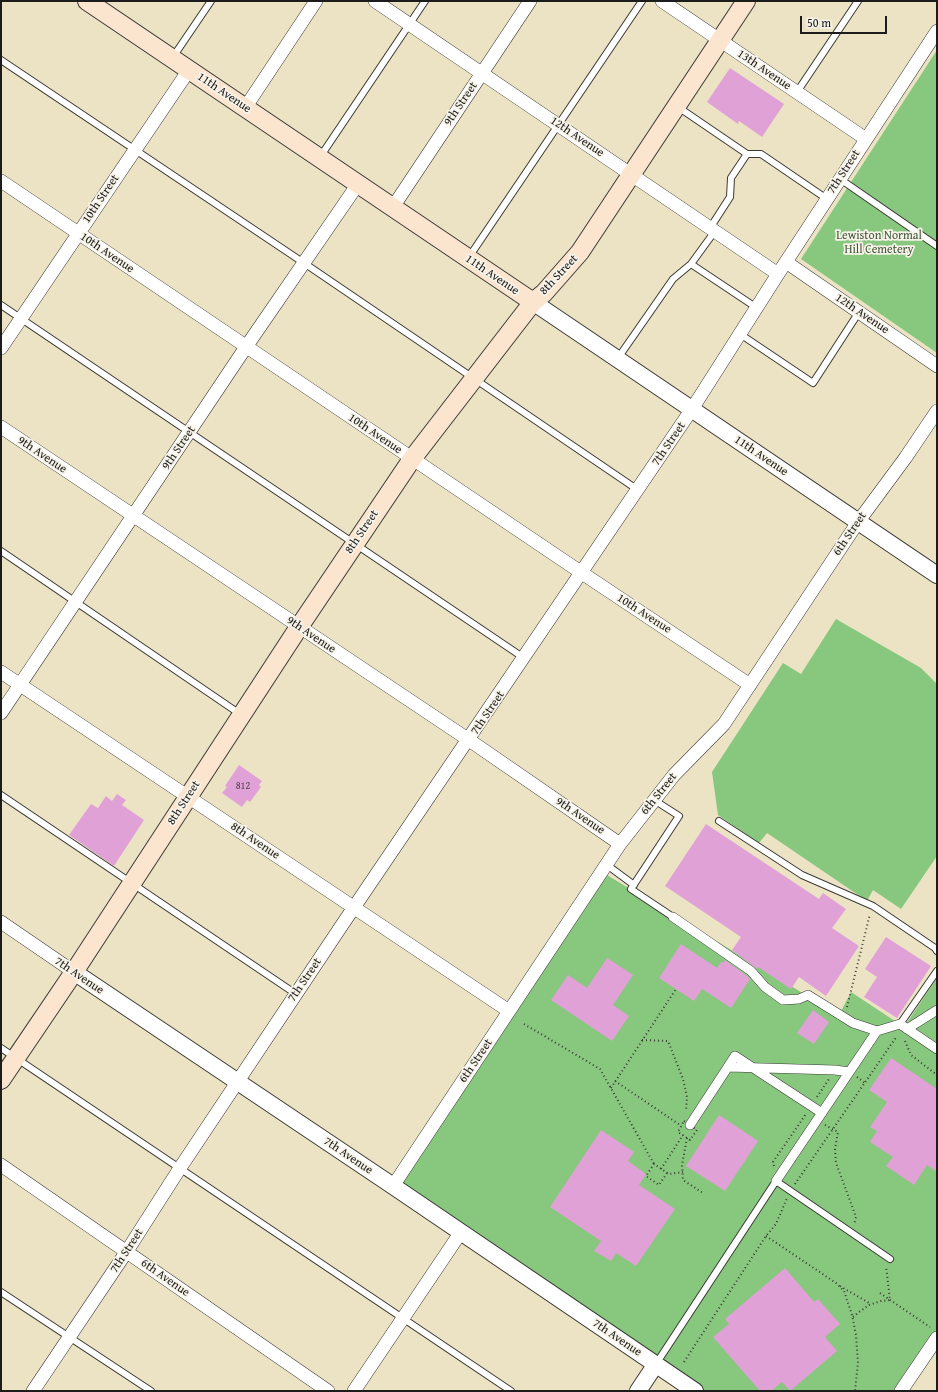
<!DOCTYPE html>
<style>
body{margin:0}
#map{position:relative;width:938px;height:1392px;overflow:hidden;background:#ece3c5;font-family:"Gentium Book Plus",serif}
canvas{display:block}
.frame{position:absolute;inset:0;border:2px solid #1c1c1c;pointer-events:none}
.scale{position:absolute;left:800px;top:16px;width:87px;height:18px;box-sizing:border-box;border:2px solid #1c1c1c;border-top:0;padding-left:5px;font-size:12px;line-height:14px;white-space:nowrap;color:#1c1c1c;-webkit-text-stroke:3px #f7f3e8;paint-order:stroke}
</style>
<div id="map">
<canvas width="938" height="1392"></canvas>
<div class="frame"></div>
<div class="scale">50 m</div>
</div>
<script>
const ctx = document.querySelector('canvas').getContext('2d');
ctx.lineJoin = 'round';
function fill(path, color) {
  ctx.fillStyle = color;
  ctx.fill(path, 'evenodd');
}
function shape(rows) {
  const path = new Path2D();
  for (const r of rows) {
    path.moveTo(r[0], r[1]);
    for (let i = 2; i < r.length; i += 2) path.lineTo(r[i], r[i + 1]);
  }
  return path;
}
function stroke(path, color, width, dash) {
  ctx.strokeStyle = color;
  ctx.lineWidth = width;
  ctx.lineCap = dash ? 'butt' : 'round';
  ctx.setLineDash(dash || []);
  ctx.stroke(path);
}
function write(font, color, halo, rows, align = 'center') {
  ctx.font = font + ' "Gentium Book Plus",serif';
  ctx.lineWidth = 3.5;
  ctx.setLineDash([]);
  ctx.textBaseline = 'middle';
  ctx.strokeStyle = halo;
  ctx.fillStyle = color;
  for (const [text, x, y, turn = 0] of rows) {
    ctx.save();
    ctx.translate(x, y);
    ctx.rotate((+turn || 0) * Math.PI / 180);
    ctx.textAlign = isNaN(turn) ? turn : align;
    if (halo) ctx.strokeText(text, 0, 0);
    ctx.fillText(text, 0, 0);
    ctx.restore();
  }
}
fill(shape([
 [937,50,937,353,801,259],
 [836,619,921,668,937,684,937,856,901,909,873,890,867,901,767,833,759,843,718,815,712,772,783,663,801,674],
 [602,872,839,1015,851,992,904,1027,937,978,937,1338,901,1391,694,1391,393,1186]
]), '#87c77e');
fill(shape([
 [730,68,784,104,762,137,739,121,738,124,707,102],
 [239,765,262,781,259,785,261,787,250,802,247,800,242,807,222,793,227,787,225,786],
 [117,794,126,800,122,805,144,820,114,866,69,835,91,804,98,808,106,796,112,801],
 [706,824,819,899,823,893,846,909,832,928,859,946,826,996,799,977,791,989,758,967,757,969,732,950,741,937,665,886],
 [886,937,931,966,897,1018,864,997,877,977,865,969],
 [681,944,717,968,721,962,723,963,725,960,747,976,750,979,731,1008,702,989,694,1001,659,978],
 [607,958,633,975,613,1005,629,1016,612,1041,551,1000,568,975,587,988],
 [813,1010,829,1022,814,1044,797,1033],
 [891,1058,937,1089,937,1172,927,1165,914,1185,886,1166,893,1157,870,1142,877,1131,870,1127,887,1102,869,1090],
 [719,1115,758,1141,725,1191,686,1166],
 [601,1130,634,1152,628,1161,646,1174,639,1185,675,1209,636,1266,616,1253,611,1261,594,1251,601,1241,550,1207],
 [785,1268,814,1302,818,1299,840,1324,825,1337,837,1351,790,1391,782,1382,771,1391,760,1391,713,1337,729,1324,725,1319]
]), '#e0a2d6');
const service = shape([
 [173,57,211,1],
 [1,60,304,263,638,490],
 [797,92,858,1],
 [678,107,747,154,761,154,827,199],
 [320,157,425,1],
 [840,179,937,246],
 [710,228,730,197,731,178,747,154],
 [715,231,691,264,757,308],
 [469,257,642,1],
 [1,305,524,658],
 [740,334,813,383,859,312],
 [618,358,673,279,691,264],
 [1,551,240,714],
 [1,795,296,994],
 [654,800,679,816,631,889,673,917],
 [719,821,802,875,873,906,935,948,937,951],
 [607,865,634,885],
 [900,1024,937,971],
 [1,1048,511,1391],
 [1,1292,151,1391],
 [656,1364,776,1181,890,1259]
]);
const pedestrian = shape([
 [673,917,751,971,765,987,783,1000,799,999,808,995,853,1023,877,1031,900,1024,937,1049],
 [907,1029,937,1010],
 [728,1067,835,1070,849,1072],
 [690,1125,735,1056,822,1113],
 [776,1181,877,1031]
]);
const minor = shape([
 [375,1,778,274],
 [662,1,866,139],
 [245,108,316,1],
 [1,181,582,573,750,685],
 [393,207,530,1],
 [786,262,937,366],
 [1,348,189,70],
 [1,427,469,740,620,844],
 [1,672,509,1011],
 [1,713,246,347,358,184],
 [1,922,74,972],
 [1,1165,328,1391],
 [393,1186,620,844,674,775,724,724,858,522,906,457,937,411],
 [33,1391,127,1251,180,1168,342,925,692,409,778,274,937,31],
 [354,1391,461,1232],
 [901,1391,937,1338]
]);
const tertiary = shape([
 [533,302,937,575],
 [74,972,393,1186,695,1391],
 [638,1391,656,1364]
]);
const secondary = shape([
 [87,1,533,302],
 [1,1080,74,972,299,627,412,459,533,302,544,293,580,252,746,1]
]);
stroke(service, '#3b3a35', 8);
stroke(pedestrian, '#3b3a35', 10);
stroke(minor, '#3b3a35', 14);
stroke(tertiary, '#3b3a35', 18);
stroke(secondary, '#3b3a35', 20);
stroke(shape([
 [847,1007,870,914],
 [524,1024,600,1069,654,1164],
 [642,1040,668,1041,683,1079,687,1097,686,1111],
 [905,1041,911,1055,937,1075],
 [857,1077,865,1083],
 [615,1081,680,1125],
 [611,1088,676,989],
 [817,1097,829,1079],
 [684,1121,697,1130,690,1140,678,1132,684,1121],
 [825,1125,838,1132,835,1149,836,1163,856,1217,854,1225],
 [687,1138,682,1165,683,1180,703,1193],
 [774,1166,773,1162,806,1114],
 [661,1169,683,1135],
 [667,1173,659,1185,646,1176,654,1164,669,1174,683,1172],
 [795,1184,897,1036],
 [766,1236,836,1283,844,1291,852,1315,856,1335,858,1363,855,1391],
 [840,1286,871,1304],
 [880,1293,930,1327],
 [853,1317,859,1312,869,1305,881,1301,890,1300,886,1266],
 [684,1362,766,1236,776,1224,787,1198]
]), '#3b3a35', 2, [1, 3]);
stroke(service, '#fff', 6);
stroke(pedestrian, '#fff', 9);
stroke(minor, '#fff', 13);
stroke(tertiary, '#fff', 16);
stroke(secondary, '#fbe5cf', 18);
write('10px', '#4d3e4a', null, [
 ["812",243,786]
]);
write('12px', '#1c1c1c', '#f7f3e8', [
 ["13th Avenue",764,70,34],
 ["11th Avenue",224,93,34],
 ["9th Street",461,104,-56],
 ["12th Avenue",577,137,34],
 ["7th Street",844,172,-57],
 ["10th Street",101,199,-56],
 ["10th Avenue",107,253,34],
 ["11th Avenue",492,275,34],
 ["8th Street",559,275,-47],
 ["12th Avenue",862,314,34],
 ["10th Avenue",375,434,34],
 ["7th Street",669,444,-56],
 ["9th Street",179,448,-56],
 ["9th Avenue",42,455,34],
 ["11th Avenue",761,456,34],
 ["8th Street",362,532,-56],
 ["6th Street",850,534,-56],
 ["10th Avenue",644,614,33],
 ["9th Avenue",311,635,34],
 ["7th Street",488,713,-56],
 ["6th Street",659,794,-51],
 ["8th Street",184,803,-57],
 ["9th Avenue",580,816,34],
 ["8th Avenue",255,841,34],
 ["7th Avenue",79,976,34],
 ["7th Street",305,980,-56],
 ["6th Street",476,1061,-56],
 ["7th Avenue",348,1156,34],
 ["7th Street",127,1251,-57],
 ["6th Avenue",165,1278,35],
 ["7th Avenue",617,1338,34]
]);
write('12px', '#41583e', '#f7f3e8', [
 ["Lewiston Normal",879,236],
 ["Hill Cemetery",879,250]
]);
</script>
